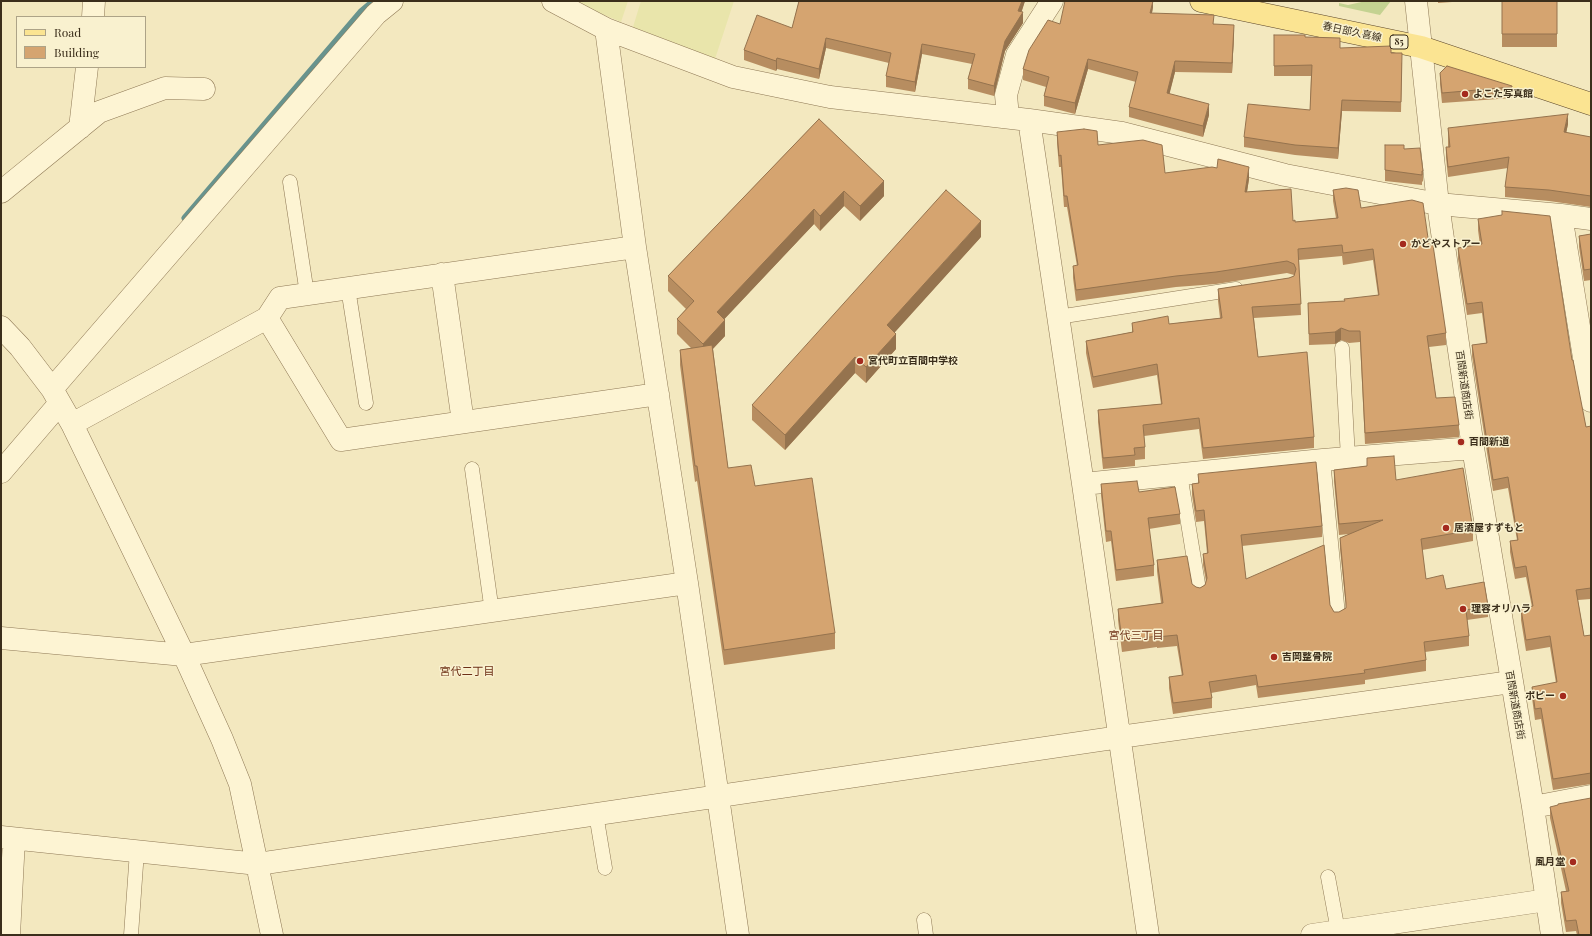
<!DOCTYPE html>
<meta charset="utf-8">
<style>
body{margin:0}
#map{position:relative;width:1592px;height:936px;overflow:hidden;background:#f3e8bf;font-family:"Playfair Display",serif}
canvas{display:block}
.frame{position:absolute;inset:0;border:2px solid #3b2e1b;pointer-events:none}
.legend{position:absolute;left:16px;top:16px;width:130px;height:52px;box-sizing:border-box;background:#f9f1cf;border:1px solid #ada387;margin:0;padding:5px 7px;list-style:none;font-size:12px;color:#3b2e1b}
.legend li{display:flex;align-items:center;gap:8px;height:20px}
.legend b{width:20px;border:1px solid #ada387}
</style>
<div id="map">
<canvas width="1592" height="936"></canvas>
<div class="frame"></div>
<ul class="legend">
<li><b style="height:5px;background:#fbe492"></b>Road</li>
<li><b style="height:11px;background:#d5a470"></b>Building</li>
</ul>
</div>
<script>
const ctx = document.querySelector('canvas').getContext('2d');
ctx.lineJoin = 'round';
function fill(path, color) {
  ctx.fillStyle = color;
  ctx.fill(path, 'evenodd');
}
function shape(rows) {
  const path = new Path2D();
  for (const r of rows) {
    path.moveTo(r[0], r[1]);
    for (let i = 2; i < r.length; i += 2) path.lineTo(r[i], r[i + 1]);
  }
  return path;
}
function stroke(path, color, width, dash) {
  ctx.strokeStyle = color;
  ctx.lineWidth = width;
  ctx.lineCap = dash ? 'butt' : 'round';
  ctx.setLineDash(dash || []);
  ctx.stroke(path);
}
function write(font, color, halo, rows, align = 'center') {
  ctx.font = font + ' "Playfair Display","Noto Sans JP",serif';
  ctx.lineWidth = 3;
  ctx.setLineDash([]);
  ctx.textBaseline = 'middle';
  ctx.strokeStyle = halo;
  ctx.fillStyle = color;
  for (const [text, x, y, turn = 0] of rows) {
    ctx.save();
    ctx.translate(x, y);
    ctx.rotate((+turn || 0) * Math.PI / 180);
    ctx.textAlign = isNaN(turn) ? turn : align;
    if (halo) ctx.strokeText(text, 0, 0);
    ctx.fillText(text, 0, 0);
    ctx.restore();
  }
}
fill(shape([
 [572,1,628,1,621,22],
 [641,1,734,1,715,59,633,27]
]), '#e9e5ab');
fill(shape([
 [1366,1,1391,1,1380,15,1339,6,1339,3,1348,5]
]), '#c4d291');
stroke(shape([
 [185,218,361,12,374,1]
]), '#68938d', 7);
const service = shape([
 [290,182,307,294],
 [348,288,366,403],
 [1058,317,1236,289],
 [1342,348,1348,458],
 [1323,460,1338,615],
 [472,469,492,612],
 [1180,474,1199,590],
 [596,814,605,868],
 [1328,877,1338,931],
 [924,920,926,935],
 [131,935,137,851]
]);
const minor = shape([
 [553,1,606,29,733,77,830,97,1029,120,1122,133,1285,175,1438,204,1561,215,1591,219],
 [1416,1,1438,204,1473,448,1533,807,1552,935],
 [93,17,94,1],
 [606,29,635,247,687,583,738,935],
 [1008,117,1006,95,1017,55,1052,1],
 [1029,120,1083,484,1148,935],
 [80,128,87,67],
 [1,192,99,112,165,88,204,89],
 [1561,215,1591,401],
 [442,274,463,422],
 [267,318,341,440,658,394],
 [1,327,20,347,52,389,72,424,184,655,222,739,240,784,272,935],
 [52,389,376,14,392,1],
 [72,424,267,318,280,298,635,247],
 [1,472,60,403],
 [1083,484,1323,460,1473,448],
 [1,638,184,655,687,583],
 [1533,807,1591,796],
 [1,837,258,864,1120,737,1511,682],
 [9,935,14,839],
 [1312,935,1547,900]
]);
const primary = shape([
 [1201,1,1421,47,1591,104]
]);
stroke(service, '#8e7855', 15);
stroke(minor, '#8e7855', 23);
stroke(primary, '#5b452a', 23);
stroke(service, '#fdf4d3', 14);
stroke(minor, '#fdf4d3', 22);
stroke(primary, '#fbe492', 22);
fill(shape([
 [799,1,1025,1,1021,12,1023,23,1005,51,994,96,968,89,968,79,972,64,922,54,915,92,886,87,886,76,889,63,826,48,819,79,777,69,776,71,744,60,744,50,792,28],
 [1153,1,1153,7,1152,13,1214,24,1234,35,1232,73,1175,72,1169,94,1209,115,1203,137,1129,117,1129,107,1136,82,1088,69,1075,114,1044,106,1044,96,1046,87,1023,80,1023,69,1060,24],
 [1438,1,1466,1,1438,3],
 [1502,1,1557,1,1557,47,1502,47],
 [1274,35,1305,37,1340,48,1391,53,1402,63,1401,112,1342,111,1338,159,1295,155,1244,147,1244,137,1310,110,1311,76,1274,76],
 [1440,73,1512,86,1512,98,1442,103,1440,84],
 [819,119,884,196,860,221,844,206,820,231,814,224,724,319,725,336,713,349,728,468,755,486,835,633,835,649,724,665,697,481,695,482,680,365,680,350,691,348,677,334,677,319,686,309,668,291,668,276],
 [1568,124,1566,133,1591,137,1591,207,1549,201,1505,197,1505,187,1508,168,1448,177,1446,157,1446,147,1448,147,1448,128],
 [1057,132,1098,145,1165,173,1249,179,1247,192,1295,222,1336,218,1333,201,1333,190,1361,208,1429,245,1446,333,1446,345,1429,347,1436,398,1459,425,1459,437,1365,444,1360,342,1349,343,1341,340,1335,344,1309,345,1308,303,1344,301,1378,295,1373,260,1343,265,1342,256,1299,260,1301,315,1254,318,1258,357,1314,437,1314,448,1203,459,1199,429,1144,436,1145,447,1145,459,1135,460,1135,466,1103,469,1098,422,1098,410,1161,404,1157,375,1093,388,1086,353,1086,341,1132,332,1132,323,1169,324,1220,318,1218,301,1218,289,1289,278,1294,276,1294,275,1287,273,1216,284,1176,287,1076,301,1073,278,1073,266,1077,266,1067,207,1064,207,1061,167,1059,167,1057,143],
 [1385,145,1404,149,1423,171,1423,181,1422,182,1422,185,1385,181],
 [1478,219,1572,360,1586,427,1591,426,1591,599,1578,600,1584,636,1591,635,1591,784,1553,790,1541,719,1535,720,1532,698,1532,687,1556,683,1550,647,1526,651,1521,620,1521,609,1532,607,1526,577,1515,579,1510,552,1510,541,1517,540,1508,488,1493,491,1472,356,1472,345,1486,343,1482,313,1467,315,1458,259,1458,248,1480,245,1478,230],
 [1591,234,1591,280,1584,281,1579,247,1579,236],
 [981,237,894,332,896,349,866,383,855,373,785,450,752,420,752,405],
 [1367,458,1396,480,1473,530,1473,541,1422,550,1426,579,1446,589,1488,606,1488,617,1467,620,1469,636,1469,646,1425,652,1426,660,1426,671,1365,680,1365,684,1258,698,1256,685,1211,693,1212,698,1212,708,1173,714,1169,688,1169,677,1182,676,1177,646,1157,648,1157,647,1122,652,1118,620,1118,609,1161,603,1157,571,1157,560,1196,587,1200,588,1205,585,1206,581,1203,565,1203,554,1207,553,1204,521,1196,522,1192,495,1192,484,1198,483,1198,474,1322,526,1322,537,1242,546,1246,579,1330,605,1334,612,1339,612,1346,608,1346,607,1340,549,1340,538,1349,534,1339,535,1334,481,1334,470,1367,466],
 [1101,484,1139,492,1180,514,1180,524,1149,529,1154,565,1154,576,1116,581,1111,541,1106,542,1101,495],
 [1550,807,1591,935,1577,935,1576,931,1566,932,1561,903,1561,892,1566,891,1550,818]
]), '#b78d60');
fill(shape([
 [1022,1,1025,1,1020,17,1023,12,1023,23,1005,51,994,96,994,86,1005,41,1018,11],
 [1153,1,1153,7,1150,23,1150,13],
 [1234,25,1234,35,1232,73,1232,63],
 [826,38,826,48,819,79,819,69],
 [922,44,922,54,915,92,915,82],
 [777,58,777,69,776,71,776,61],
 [1088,59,1088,69,1075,114,1075,103],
 [1175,61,1175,72,1167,104,1167,93],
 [1342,100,1342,111,1338,159,1338,148],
 [1209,104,1209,115,1203,137,1203,126],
 [1568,114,1568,124,1564,143,1564,132],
 [1249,167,1249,179,1245,204,1245,192],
 [884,181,884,196,860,221,860,206],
 [844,191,844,206,820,231,820,216],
 [814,209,814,224,717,327,717,312],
 [981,221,981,237,887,341,887,325],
 [725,320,725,336,703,359,703,344],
 [1341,328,1341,340,1335,344,1335,332],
 [896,334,896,349,866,383,866,367],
 [855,357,855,373,785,450,785,435]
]), '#95734e');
const building = shape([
 [799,1,1022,1,1018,11,1023,12,1005,41,994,86,968,79,975,54,922,44,915,82,886,76,891,53,826,38,819,69,777,58,776,61,744,50,757,15,792,28,799,1],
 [1065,1,1153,1,1150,13,1214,15,1213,24,1234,25,1232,63,1175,61,1167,93,1209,104,1203,126,1129,107,1138,72,1088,59,1075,103,1044,96,1049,77,1023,69,1029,50,1048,20,1060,24,1065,1],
 [1502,1,1557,1,1557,34,1502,34,1502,1],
 [1274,35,1305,35,1305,37,1340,38,1340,48,1391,46,1391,53,1402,53,1401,102,1342,100,1338,148,1295,145,1244,137,1248,104,1310,110,1312,65,1274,66,1274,35],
 [1447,66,1512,86,1512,87,1442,93,1440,73,1447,66],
 [1568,114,1564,132,1591,137,1591,196,1549,190,1505,187,1509,157,1448,167,1446,147,1450,147,1448,128,1568,114],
 [819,119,884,181,860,206,844,191,820,216,814,209,717,312,725,320,703,344,677,319,694,301,668,276,819,119],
 [1084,129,1097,131,1098,145,1143,140,1162,145,1165,173,1212,167,1217,168,1218,159,1249,167,1245,192,1291,189,1293,221,1295,220,1295,222,1338,218,1333,190,1346,188,1358,190,1361,208,1412,200,1423,203,1429,245,1433,245,1446,333,1427,336,1436,398,1455,397,1459,425,1365,433,1360,331,1349,331,1341,328,1335,332,1309,334,1308,303,1345,301,1344,299,1379,295,1373,249,1343,253,1342,245,1298,249,1301,304,1252,307,1258,357,1307,352,1314,437,1203,448,1199,418,1143,425,1145,447,1134,448,1135,455,1103,458,1098,410,1162,404,1157,364,1093,377,1086,341,1133,332,1132,323,1168,316,1169,324,1222,318,1218,289,1289,278,1294,276,1296,269,1294,264,1287,261,1216,272,1176,276,1076,290,1073,266,1078,265,1067,196,1064,196,1061,155,1059,156,1057,132,1084,129],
 [1385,145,1404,145,1404,149,1420,148,1423,171,1422,171,1422,175,1385,170,1385,145],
 [946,190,981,221,887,325,896,334,866,367,855,357,785,435,752,405,946,190],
 [1502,211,1550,216,1572,360,1573,360,1586,427,1591,426,1591,588,1576,590,1584,636,1591,635,1591,773,1553,779,1541,708,1535,709,1532,687,1557,682,1550,636,1526,640,1521,609,1533,606,1526,566,1515,568,1510,541,1518,540,1508,477,1493,480,1472,345,1487,343,1482,302,1467,304,1458,248,1482,244,1478,219,1502,215,1502,211],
 [1591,234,1591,269,1584,270,1579,236,1591,234],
 [712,345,728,468,751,465,755,486,812,478,835,633,724,650,697,466,695,466,680,350,712,345],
 [1394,456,1396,480,1463,468,1473,530,1421,539,1426,579,1443,575,1446,589,1484,582,1488,606,1466,610,1469,636,1424,642,1426,660,1364,670,1365,673,1258,687,1256,675,1209,682,1212,698,1173,703,1169,677,1183,675,1177,635,1157,637,1157,636,1122,641,1118,609,1163,603,1157,560,1187,556,1192,584,1196,587,1200,588,1205,585,1207,578,1203,554,1208,553,1204,510,1196,511,1192,484,1199,483,1198,474,1316,462,1322,526,1241,535,1246,579,1324,545,1330,605,1334,612,1339,612,1346,608,1346,603,1340,538,1383,520,1339,524,1334,470,1367,466,1367,458,1394,456],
 [1137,481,1139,492,1175,487,1180,514,1148,518,1154,565,1116,570,1111,531,1106,531,1101,484,1137,481],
 [1591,798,1591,935,1579,935,1576,920,1566,921,1561,892,1569,891,1550,807,1558,805,1558,804,1591,798]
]);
fill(building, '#d5a470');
stroke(building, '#95734e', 1);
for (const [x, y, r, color] of [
 [1465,94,4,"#a42a1e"],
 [1403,244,4,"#a42a1e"],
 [860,361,4,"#a42a1e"],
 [1461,442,4,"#a42a1e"],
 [1446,528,4,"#a42a1e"],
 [1463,609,4,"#a42a1e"],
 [1274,657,4,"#a42a1e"],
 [1563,696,4,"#a42a1e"],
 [1573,862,4,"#a42a1e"]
]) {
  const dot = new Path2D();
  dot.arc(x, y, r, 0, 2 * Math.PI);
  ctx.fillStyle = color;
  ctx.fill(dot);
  stroke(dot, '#f9f1cf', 1.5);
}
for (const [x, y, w] of [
 [1399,42,18]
]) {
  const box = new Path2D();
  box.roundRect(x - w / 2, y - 7, w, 14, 3);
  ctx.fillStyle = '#f9f1cf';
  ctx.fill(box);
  stroke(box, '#3b2e1b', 1);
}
write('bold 9px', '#3b2e1b', null, [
 ["85",1399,42]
]);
write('10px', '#3b2e1b', '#f9f1cf', [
 ["春日部久喜線",1352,32,12],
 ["百間新道商店街",1464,385,82],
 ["百間新道商店街",1515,705,80]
]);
write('bold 10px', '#3b2e1b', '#f9f1cf', [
 ["よこた写真館",1473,94],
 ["かどやストアー",1411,244],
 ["宮代町立百間中学校",868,361],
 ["百間新道",1469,442],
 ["居酒屋すずもと",1454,528],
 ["理容オリハラ",1471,609],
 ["吉岡整骨院",1282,657],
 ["ポピー",1555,696,"right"],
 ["風月堂",1565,862,"right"]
], 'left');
write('11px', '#6d3016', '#f9f1cf', [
 ["宮代三丁目",1136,636],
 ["宮代二丁目",467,672]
]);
</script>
